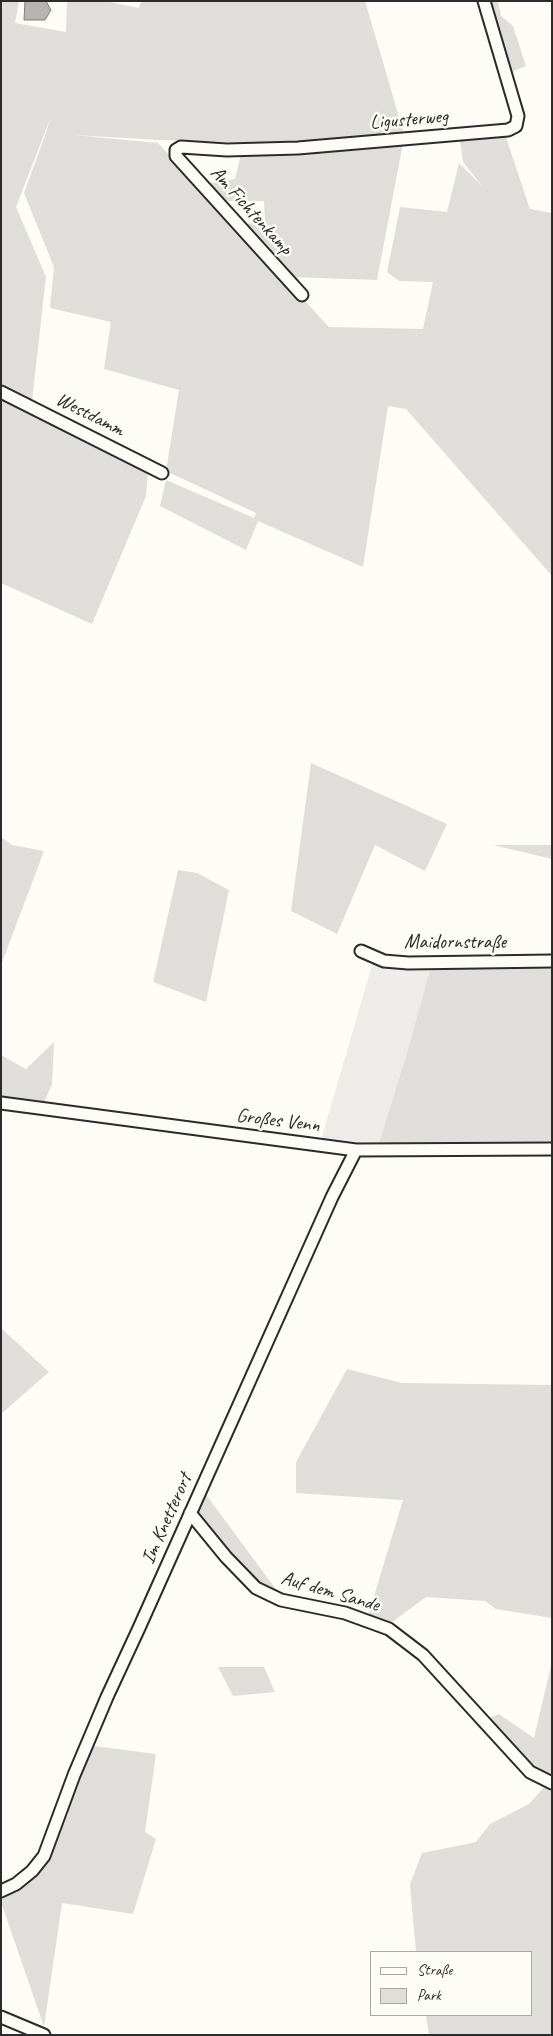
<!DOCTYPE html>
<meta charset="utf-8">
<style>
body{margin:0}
#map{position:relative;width:553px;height:2036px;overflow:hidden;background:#fdfcf7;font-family:Caveat,sans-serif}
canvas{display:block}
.frame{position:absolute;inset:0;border:2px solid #2b2b2b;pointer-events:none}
.legend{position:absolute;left:370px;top:1951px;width:162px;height:65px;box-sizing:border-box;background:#fdfcf7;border:1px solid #a9a8a5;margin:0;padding:6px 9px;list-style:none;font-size:15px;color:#2b2b2b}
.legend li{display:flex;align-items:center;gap:10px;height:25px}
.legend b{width:25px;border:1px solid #a9a8a5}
</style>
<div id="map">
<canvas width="553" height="2036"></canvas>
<div class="frame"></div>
<ul class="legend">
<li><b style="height:6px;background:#fdfcf7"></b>Straße</li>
<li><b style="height:14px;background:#dfdeda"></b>Park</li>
</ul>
</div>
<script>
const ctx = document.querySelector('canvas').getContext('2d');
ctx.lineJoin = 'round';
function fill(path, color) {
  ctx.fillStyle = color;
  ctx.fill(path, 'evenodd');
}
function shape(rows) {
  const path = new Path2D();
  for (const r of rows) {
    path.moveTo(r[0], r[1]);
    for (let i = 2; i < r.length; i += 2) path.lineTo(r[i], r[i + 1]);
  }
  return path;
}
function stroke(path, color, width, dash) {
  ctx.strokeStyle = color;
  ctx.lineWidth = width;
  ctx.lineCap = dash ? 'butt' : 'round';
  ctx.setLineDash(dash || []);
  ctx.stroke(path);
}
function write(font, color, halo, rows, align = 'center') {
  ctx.font = font + ' Caveat,sans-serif';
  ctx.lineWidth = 5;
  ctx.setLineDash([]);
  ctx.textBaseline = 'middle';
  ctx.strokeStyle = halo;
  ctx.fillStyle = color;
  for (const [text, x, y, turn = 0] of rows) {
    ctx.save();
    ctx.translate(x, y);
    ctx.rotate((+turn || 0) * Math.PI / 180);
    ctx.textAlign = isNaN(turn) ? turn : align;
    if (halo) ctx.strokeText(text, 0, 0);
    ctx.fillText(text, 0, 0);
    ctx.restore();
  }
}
fill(shape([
 [373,962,431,966,406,1056,378,1146,320,1143]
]), '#edece8');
fill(shape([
 [1,1,19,1,15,23,66,32,67,1,105,1,139,8,141,1,365,1,404,134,323,141,260,143,160,140,73,135,158,143,329,327,423,329,433,282,399,281,387,272,400,207,447,212,459,163,483,187,463,162,460,140,506,137,530,209,552,213,552,576,406,409,388,406,363,567,258,521,246,550,160,506,166,480,254,518,256,513,166,471,179,390,104,369,111,322,50,308,54,267,24,193,46,133,50,119,16,207,46,277,32,401,1,386],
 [487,1,498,1,501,16,513,26,526,66,509,73],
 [403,143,377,280,291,277,241,224,265,222,264,201,218,201,206,184,235,179,241,154],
 [1,398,148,472,146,496,92,624,1,583],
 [311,763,447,824,425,871,375,845,337,934,291,911],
 [1,837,12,845,44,851,1,965],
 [493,845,552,845,552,859],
 [178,870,197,873,229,890,206,1002,153,982],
 [431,966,552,966,552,1145,378,1146,406,1056],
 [54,1042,52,1084,44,1103,1,1097,1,1055,26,1069],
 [1,1328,49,1372,1,1414],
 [347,1369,402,1383,552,1385,552,1618,496,1609,485,1601,426,1597,391,1623,368,1616,403,1500,296,1493,296,1462],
 [204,1492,281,1596,258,1584,224,1547,196,1512],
 [552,1661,552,2035,429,2035,426,2015,532,2015,532,1952,416,1952,410,1884,422,1853,476,1842,490,1824,529,1804,544,1787,489,1718,499,1714,534,1738],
 [218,1667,264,1667,275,1692,233,1696],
 [94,1746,156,1754,145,1832,156,1839,133,1914,62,1903,44,2027,1,1902,1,1897,20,1886,63,1818,68,1816,68,1806,90,1749]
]), '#dfdeda');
const water = shape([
 [25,1,46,1,51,10,45,20,24,20,25,1]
]);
fill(water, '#b5b4b1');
stroke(water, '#7e7d7b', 1);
const minor = shape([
 [302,295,176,156,176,150,181,147,227,150,298,148,508,130,516,126,518,116,484,1],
 [1,392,162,473],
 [361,951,384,961,408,963,552,961],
 [1,1103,356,1150,552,1149],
 [190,1513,226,1557,256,1588,281,1600,345,1613,389,1629,423,1655,530,1772,552,1783],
 [1,1891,16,1884,32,1871,44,1856,74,1775,107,1697,139,1628,332,1197,356,1150],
 [1,2017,44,2035]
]);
stroke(minor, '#2b2b2b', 15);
stroke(minor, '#fdfcf7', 11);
write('20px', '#2b2b2b', '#fdfcf7', [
 ["Ligusterweg",409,120,-5],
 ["Am Fichtenkamp",251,211,48],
 ["Westdamm",90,415,27],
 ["Maidornstraße",455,943],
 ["Großes Venn",278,1121,7],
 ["Im Knetterort",167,1519,-66],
 ["Auf dem Sande",330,1592,16]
]);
</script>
